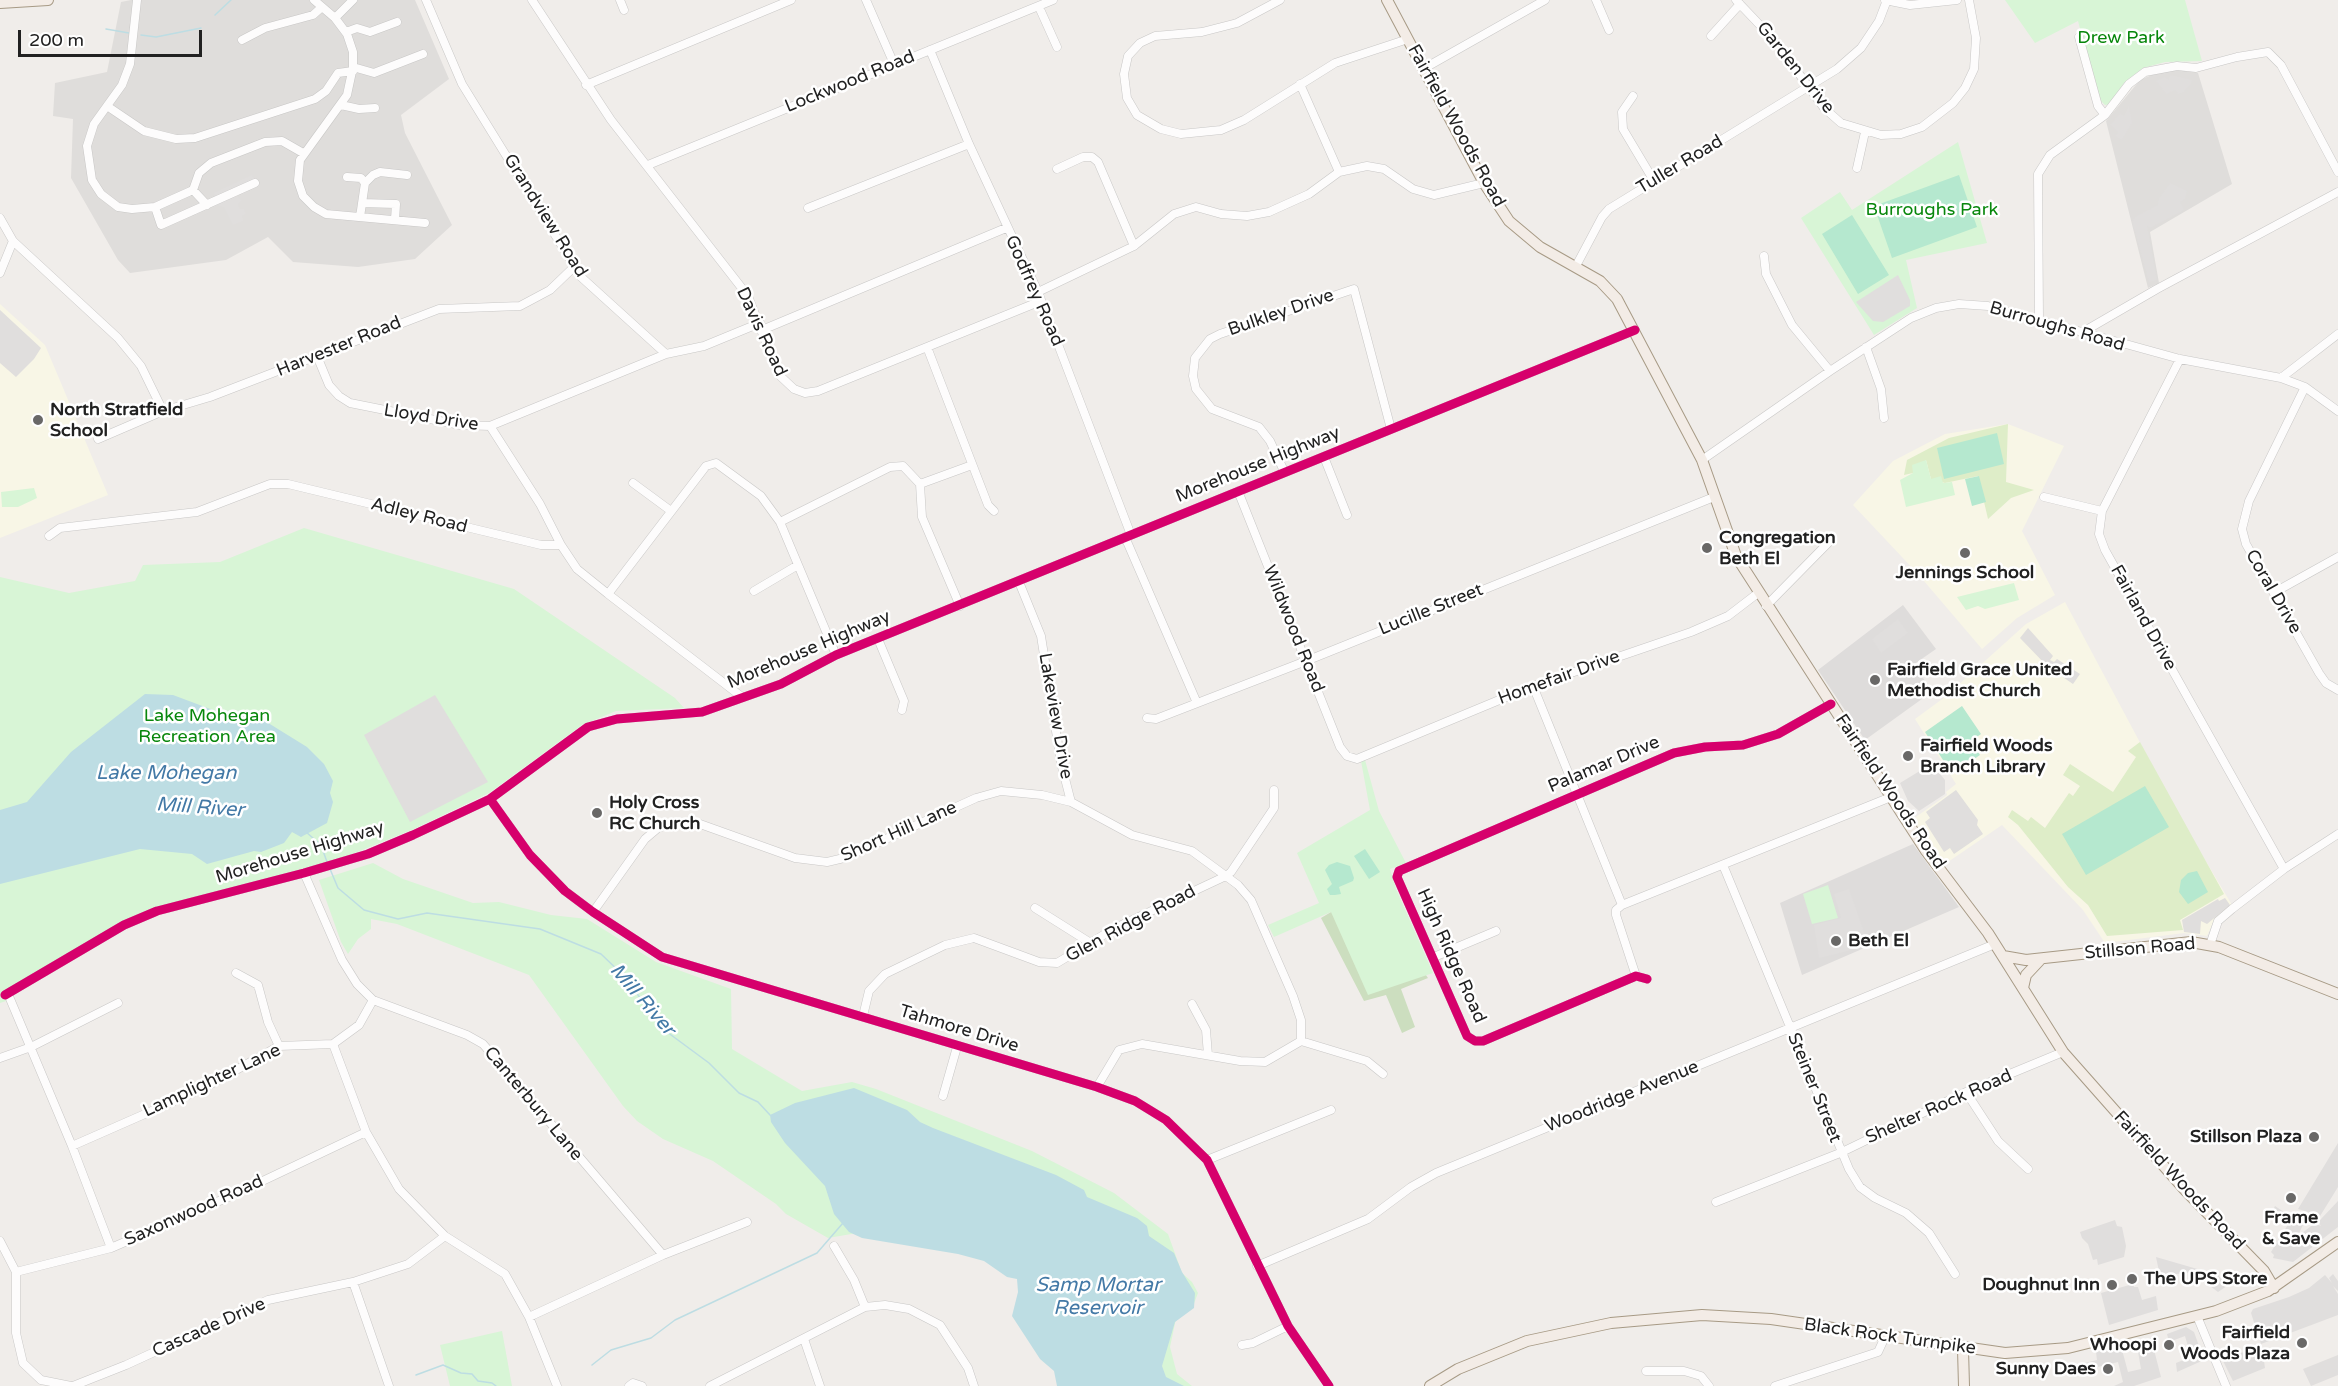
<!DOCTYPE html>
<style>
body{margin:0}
#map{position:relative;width:2338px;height:1386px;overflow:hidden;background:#f0edea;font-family:"Varela Round",sans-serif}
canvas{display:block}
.scale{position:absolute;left:18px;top:30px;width:184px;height:27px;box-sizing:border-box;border:3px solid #212121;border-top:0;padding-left:8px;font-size:18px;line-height:21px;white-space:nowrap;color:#212121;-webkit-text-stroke:4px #fff;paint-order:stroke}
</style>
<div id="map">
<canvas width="2338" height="1386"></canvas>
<div class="scale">200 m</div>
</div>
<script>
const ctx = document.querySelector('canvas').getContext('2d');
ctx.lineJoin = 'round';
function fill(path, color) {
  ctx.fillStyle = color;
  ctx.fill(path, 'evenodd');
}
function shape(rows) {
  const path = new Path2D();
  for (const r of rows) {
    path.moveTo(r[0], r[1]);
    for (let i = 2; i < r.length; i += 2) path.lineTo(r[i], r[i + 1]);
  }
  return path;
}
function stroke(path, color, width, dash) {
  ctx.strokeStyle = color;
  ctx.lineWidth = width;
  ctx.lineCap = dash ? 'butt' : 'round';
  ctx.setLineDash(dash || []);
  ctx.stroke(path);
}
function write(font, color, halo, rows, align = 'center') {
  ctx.font = font + ' "Varela Round",sans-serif';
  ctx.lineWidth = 5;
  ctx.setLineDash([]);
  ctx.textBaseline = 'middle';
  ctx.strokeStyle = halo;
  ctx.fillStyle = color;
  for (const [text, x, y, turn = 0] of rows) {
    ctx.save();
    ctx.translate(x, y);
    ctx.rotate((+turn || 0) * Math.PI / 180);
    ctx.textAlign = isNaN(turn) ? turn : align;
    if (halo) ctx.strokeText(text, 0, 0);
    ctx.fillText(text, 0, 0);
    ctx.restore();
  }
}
fill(shape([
 [131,0,415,0,449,79,401,115,405,133,452,225,415,259,358,267,293,262,268,237,226,260,130,273,118,260,71,178,73,119,53,116,55,83,107,72,121,2],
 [2178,70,2198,73,2232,184,2150,232,2159,283,2148,288,2106,121,2140,80,2159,72]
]), '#dfdddb');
fill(shape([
 [0,304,45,345,108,495,0,538],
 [2008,424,2064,446,2022,531,2055,595,2017,618,1982,649,1918,574,1853,505,1893,461,1945,434],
 [2065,602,2184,825,2232,905,2215,918,2207,936,2184,933,2105,943,2083,910,2002,825,1945,864,1913,819,1947,795,1946,792,1956,784,1915,719,1945,697,2026,624]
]), '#f8f6e6');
fill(shape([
 [1903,605,1936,649,1913,665,1933,691,1865,740,1818,670],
 [1913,844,1959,907,1802,975,1780,903]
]), '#dedcdb');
fill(shape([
 [2008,424,2006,482,2034,490,2011,498,1988,519,1978,476,1945,483,1931,479,1926,460,1913,473,1904,475,1907,460,1949,438],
 [2140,742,2224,894,2180,920,2183,930,2107,936,2088,905,2068,887,2018,825,2008,817,2012,810,2028,821,2031,817,2045,828,2069,793,2073,796,2080,786,2063,775,2070,764,2113,792,2136,757,2128,751]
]), '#deedc8');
fill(shape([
 [1341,906,1423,971,1428,978,1401,989,1415,1027,1402,1033,1386,995,1364,1001,1321,918]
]), '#ccdebf');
fill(shape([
 [2005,0,2185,0,2202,61,2165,62,2143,68,2124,83,2110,104,2105,105,2098,98,2078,21,2035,43],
 [1958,142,1987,243,1906,260,1917,308,1874,335,1801,218,1840,192,1852,210],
 [1926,460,1931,479,1941,476,1943,483,1952,482,1955,495,1906,507,1900,480,1913,473,1912,465],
 [34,488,37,498,18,507,2,507,1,492],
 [304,528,514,589,675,698,684,708,616,711,582,725,489,793,414,829,340,859,152,908,121,922,4,993,6,1001,0,1003,0,577,69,593,135,581,143,565,220,562],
 [2014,583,2019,600,1985,609,1978,606,1966,610,1957,597],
 [1365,760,1379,811,1406,863,1390,869,1396,889,1433,973,1368,995,1331,912,1274,937,1268,925,1319,903,1297,853,1370,810,1361,761],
 [373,863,403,879,473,903,499,902,551,915,587,919,656,962,731,989,732,1049,802,1091,852,1082,876,1089,1032,1151,1114,1193,1168,1234,1182,1273,1192,1282,1198,1293,1193,1306,1177,1314,1170,1347,1177,1374,1192,1386,1069,1386,1027,1265,863,1232,828,1238,786,1214,776,1204,713,1161,663,1139,637,1121,623,1106,529,975,397,924,371,919,371,929,358,939,348,954,341,942,319,880],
 [1828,885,1838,918,1812,924,1803,894],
 [502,1331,512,1386,450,1386,440,1345]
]), '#d8f5d6');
fill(shape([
 [1959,175,1977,227,1892,258,1874,206],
 [1852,215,1889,275,1858,294,1822,234],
 [1997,433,2004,464,1944,479,1937,448],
 [1979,476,1986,502,1972,506,1965,479],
 [1962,706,1981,734,1971,741,1980,755,1952,774,1925,732],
 [2145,786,2169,827,2086,875,2062,834],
 [1365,849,1380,872,1369,879,1354,856],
 [1337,862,1350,866,1354,878,1353,881,1339,887,1341,894,1335,895,1330,895,1327,889,1332,884,1325,870,1329,865],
 [2197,871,2208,892,2188,904,2179,892,2181,880,2188,873]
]), '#b5e8cf');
fill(shape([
 [2170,75,2192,80,2191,84,2184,92,2178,94,2175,90,2166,94,2156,81,2165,77,2169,80],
 [2129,106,2132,123,2122,140,2115,136,2118,132,2110,125,2120,113,2124,116],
 [252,175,259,184,236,194,242,201,238,204,240,209,244,209,246,214,242,216,243,221,233,225,224,207,219,206,214,193],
 [2170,183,2187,191,2185,199,2180,202,2184,210,2150,228,2147,225,2157,280,2149,282,2132,222,2135,217,2158,205,2159,198],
 [1898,275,1910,300,1910,306,1883,322,1873,321,1856,302],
 [0,310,41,348,34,359,16,377,0,363],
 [1898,619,1908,633,1881,653,1872,639],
 [2028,628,2053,656,2050,660,2054,662,2057,659,2080,674,2073,684,2048,667,2020,638],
 [435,695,488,782,410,822,364,735],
 [1931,763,1945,780,1945,794,1919,811,1908,801,1900,783,1923,769,1925,773,1929,771,1926,766],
 [1956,790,1978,820,1977,825,1983,834,1954,854,1950,848,1944,852,1925,822,1930,818,1926,812],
 [1849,889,1865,935,1860,948,1819,958,1814,925,1841,918,1834,894],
 [2225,898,2230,905,2207,924,2201,921,2200,934,2184,932,2182,920,2218,899,2219,901],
 [2338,1143,2338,1187,2317,1221,2307,1215,2308,1212,2298,1209],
 [2338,1201,2338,1227,2293,1262,2273,1258,2274,1255,2271,1252,2289,1223,2272,1212,2275,1206,2303,1225,2297,1237,2315,1223,2321,1226,2318,1222,2321,1219],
 [2115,1220,2117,1226,2122,1227,2126,1246,2124,1257,2098,1265,2097,1259,2093,1260,2088,1244,2082,1238,2080,1232],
 [2156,1257,2218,1275,2227,1286,2218,1292,2202,1280,2196,1280,2193,1272,2160,1276],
 [2333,1274,2338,1281,2338,1291,2333,1286,2338,1294,2338,1315,2261,1344,2251,1313,2253,1309,2289,1297,2309,1288,2325,1275,2332,1283,2329,1278],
 [2133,1284,2134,1287,2138,1287,2142,1300,2156,1296,2158,1310,2109,1325,2101,1293],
 [2186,1327,2194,1332,2204,1360,2177,1372,2176,1363,2191,1357,2185,1336,2169,1342,2167,1334],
 [2152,1342,2161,1377,2134,1386,2114,1386,2123,1382,2118,1362,2086,1370,2085,1363,2097,1360,2096,1352,2121,1346,2128,1372,2141,1369,2137,1346],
 [2257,1348,2260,1355,2263,1354,2265,1368,2233,1381,2222,1359],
 [2338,1355,2338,1375,2311,1386,2303,1369]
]), '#e0dedd');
fill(shape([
 [145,694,173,695,213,710,265,721,307,747,324,764,333,781,330,793,333,802,327,823,301,837,292,832,284,843,261,852,254,851,207,864,192,854,140,849,0,884,0,810,27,802,71,752],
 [854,1088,907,1110,920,1122,933,1128,1056,1175,1084,1190,1087,1197,1137,1218,1147,1226,1149,1236,1174,1253,1182,1272,1195,1293,1194,1308,1175,1322,1162,1366,1166,1377,1184,1386,1057,1386,1054,1371,1040,1359,1012,1316,1018,1292,1017,1279,1007,1277,984,1261,958,1254,862,1238,849,1232,834,1214,825,1186,785,1143,771,1122,770,1115,795,1103]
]), '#bddde3');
stroke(shape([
 [215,15,231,0],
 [106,29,129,33],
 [141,35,156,37,201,28],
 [306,832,321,845,327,862],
 [330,869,338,888,364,910,398,919,427,913,540,929,601,954,624,976,663,1029,709,1063,739,1093,758,1102,770,1115],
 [592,1365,611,1350,651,1338,675,1320,817,1253,843,1223],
 [416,1375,443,1365,461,1373,472,1374,478,1381,492,1383,496,1386]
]), '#bddde3', 1.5);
const minor = shape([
 [137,0,130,64,122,85,94,124,87,146,92,180,101,194,118,207,132,209,155,207,193,190,199,173,211,163,265,142,282,141,303,153],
 [314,0,335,18,347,34,353,52,353,67,347,95,300,160,298,181,303,196,314,207,326,214,425,223],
 [426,0,462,84,581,277,666,354],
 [532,0,611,120,748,296,778,374,794,389,805,393,818,391,1041,301],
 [620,0,624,10],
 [866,0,894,64],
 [1280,0,1237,23,1202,32,1155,36,1140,43,1128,56,1124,74,1127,98,1137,115,1161,129,1181,134,1221,130,1244,120,1335,63,1408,39],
 [1596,0,1609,30],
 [1736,0,1775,41,1824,108,1841,123,1881,135,1901,134,1922,127,1953,103,1965,88,1974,69,1976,38,1969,0],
 [1885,0,1910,5,1957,0],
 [1039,7,1057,47],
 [335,18,353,0],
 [346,32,357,28,370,32,397,22],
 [1711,36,1740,4],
 [242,40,265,28,313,15,322,7],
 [930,50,969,144,1038,292,1131,535],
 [353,67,374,73,423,54],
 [1423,69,1545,0],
 [1300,84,1339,172],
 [586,85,791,0],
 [1633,96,1622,112,1623,129,1654,181],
 [341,105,359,109,375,108],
 [107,106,144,131,176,139,195,138,315,99,326,91,338,73,353,71],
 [2105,115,2129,84,2145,72,2177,66,2196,68,2237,57,2268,52,2281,65,2338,172],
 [648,165,1053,0],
 [1857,168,1865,132],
 [1057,169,1083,157,1092,157,1098,162,1134,246],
 [347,177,361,178,365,183],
 [193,190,207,205],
 [362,203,396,204,395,220],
 [155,207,161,225,255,183],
 [808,208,969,144],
 [360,217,365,183,373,175,380,172,407,175],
 [0,218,13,241,118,338,141,366,163,411],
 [1764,256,1766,274,1792,325,1830,371],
 [1576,266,1602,217,1609,209,1837,69,1861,48,1879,21,1887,0],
 [0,273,13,241],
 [1038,292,1134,246,1174,214,1196,207,1221,214,1247,216,1269,212,1309,194,1339,172,1367,166,1384,169,1413,189,1434,195,1484,183],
 [2039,320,2038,174,2050,155,2105,115,2098,106,2079,37],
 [762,330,1006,228],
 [2083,334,2088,329,2157,289,2338,192],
 [927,347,988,505,994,511],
 [1866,347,1881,389,1884,418],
 [317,356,329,385,339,396,350,403,460,425,490,426,666,354,704,346,760,323],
 [2180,359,2102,511,2099,534,2105,550,2284,869],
 [2281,378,2338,334],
 [2305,387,2249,501,2242,529,2246,544,2319,673,2326,683,2338,690],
 [490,426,540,504,561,545],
 [98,439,163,411,210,397,439,309,520,306,550,290,575,266],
 [1324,457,1347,515],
 [1702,460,1830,371,1911,318,1936,308,1959,304,1988,306,2180,359,2281,378,2305,387,2338,411],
 [1284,471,1270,441,1259,427,1212,409,1196,389,1193,376,1195,358,1210,339,1220,334,1354,289,1391,429],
 [633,483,671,511],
 [920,484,972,465],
 [1238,491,1340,747,1347,756,1357,759,1533,686,1691,632,1728,616,1758,593],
 [2044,497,2102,511],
 [780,522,890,467,903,466,920,484,922,517,960,606],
 [49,536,60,528,197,512,270,484,288,484,541,545,561,545,577,569,608,594,742,697],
 [1125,537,1197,703],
 [1019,582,1041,636,1061,763,1071,802,1132,835,1192,851,1238,885,1251,900,1293,996,1301,1020,1301,1041],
 [754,591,798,565],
 [2275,592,2338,557],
 [608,594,706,466,716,463,761,496,780,522,836,655],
 [1766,606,1828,543],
 [878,639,904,701,902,710],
 [1533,686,1622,905],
 [1147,718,1156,719,1306,661,1714,497],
 [490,799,530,855,565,891,593,912,662,957,1097,1087,1135,1101,1166,1120,1207,1160,1288,1326,1329,1386],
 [1723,865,1849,1169,1860,1187,1875,1198,1906,1213,1929,1233,1955,1274],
 [304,873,342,960,357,984,373,1000,467,1035,483,1044,663,1255],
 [1035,908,1089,942],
 [593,912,645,839,658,828,674,823,700,824,795,858,827,862,844,858,976,798,1001,791,1042,795,1071,802],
 [2210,945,2218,921,2232,909,2284,869,2338,834],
 [1434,957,1496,931],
 [236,973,258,985,268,1022,279,1046],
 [1636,976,1616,915,1616,910,1622,905,1891,797],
 [1647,979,1636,976,1483,1041,1475,1041,1467,1036,1397,877,1399,871,1674,753,1705,747,1743,745,1778,734,1831,704],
 [8,994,72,1146,111,1248],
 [5,995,124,925,157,911,304,873,368,854,413,835,490,799,588,727,617,719,702,712,781,684,836,655,1635,330],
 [1192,1004,1206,1030,1208,1055],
 [863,1016,869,991,885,974,945,945,974,938,1039,962,1057,963,1115,928,1226,876,1231,872,1274,808,1274,790],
 [1301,1041,1367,1061,1383,1074],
 [333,1044,366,1132,399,1189,445,1236,505,1274,529,1317,557,1386],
 [0,1058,31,1047,118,1003],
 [1097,1087,1119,1050,1142,1044,1240,1061,1265,1062,1301,1041],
 [1966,1092,1998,1141,2028,1169],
 [943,1096,957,1047],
 [72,1146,204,1088,279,1046,333,1044,359,1025,373,1000],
 [1207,1160,1331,1110],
 [1716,1202,1840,1153,1966,1092,2063,1052],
 [0,1241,16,1272,16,1333,23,1363,41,1380,71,1386],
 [834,1246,854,1280,865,1307],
 [1257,1266,1368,1219,1411,1187,1436,1173,1995,944],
 [16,1272,111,1248,233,1195,366,1132],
 [353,1282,389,1386],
 [2197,1316,2226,1386],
 [529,1317,663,1255,747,1222],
 [804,1339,820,1386],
 [1242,1345,1253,1343,1288,1326],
 [1646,1371,1684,1371,1701,1376,1709,1386],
 [73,1386,126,1365,268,1300,353,1282,408,1264,445,1236],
 [629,1386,633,1383,642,1386],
 [710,1386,865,1307,885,1305,909,1309,940,1325,968,1368,974,1386],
 [1775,1386,1878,1352,1885,1337]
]);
const major = shape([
 [1387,0,1484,183,1509,221,1540,247,1600,281,1617,299,1702,460,1736,556,1926,851,1988,933,2063,1052,2185,1190,2264,1271,2274,1288],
 [0,3,48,0],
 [2003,956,2026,960,2191,942,2219,947,2338,994],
 [2023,988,2026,975,2041,959],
 [1963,1349,1964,1386],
 [1430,1386,1458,1369,1527,1341,1611,1323,1702,1315,1771,1319,2005,1353,2068,1348,2216,1311,2268,1291,2338,1242]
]);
stroke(minor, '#c8c7c6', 9);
stroke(major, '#a79a85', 12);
stroke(minor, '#fdfcfc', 8);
stroke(major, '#f3ece6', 10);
stroke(shape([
 [490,799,530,855,565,891,593,912,662,957,1097,1087,1135,1101,1166,1120,1207,1160,1288,1326,1329,1386],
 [1647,979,1636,976,1483,1041,1475,1041,1467,1036,1397,877,1399,871,1674,753,1705,747,1743,745,1778,734,1831,704],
 [5,995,124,925,157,911,304,873,368,854,413,835,490,799,588,727,617,719,702,712,781,684,836,655,1635,330]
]), '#d6006c', 9);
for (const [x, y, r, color] of [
 [38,420,6,"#696867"],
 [1707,548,6,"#696867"],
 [1965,553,6,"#696867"],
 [1875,680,6,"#696867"],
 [1908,756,6,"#696867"],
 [597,813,6,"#696867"],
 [1836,941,6,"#696867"],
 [2314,1137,6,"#696867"],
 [2291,1198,6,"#696867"],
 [2132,1279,6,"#696867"],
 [2112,1285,6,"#696867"],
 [2302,1343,6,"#696867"],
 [2169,1345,6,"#696867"],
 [2108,1369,6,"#696867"]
]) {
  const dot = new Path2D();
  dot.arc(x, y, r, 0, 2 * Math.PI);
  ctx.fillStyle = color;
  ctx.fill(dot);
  stroke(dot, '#fff', 2);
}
write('18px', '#08870c', '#fff', [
 ["Drew Park",2121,38],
 ["Burroughs Park",1932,210],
 ["Lake Mohegan",207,716],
 ["Recreation Area",207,737]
]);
write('18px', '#212121', '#fff', [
 ["Garden Drive",1795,68,51],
 ["Lockwood Road",850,82,-22],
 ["Fairfield Woods Road",1456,126,61],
 ["Tuller Road",1680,165,-31],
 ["Grandview Road",545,216,58],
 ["Godfrey Road",1034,291,66],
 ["Bulkley Drive",1281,313,-19],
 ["Burroughs Road",2057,327,16],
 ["Davis Road",761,332,65],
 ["Harvester Road",339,347,-22],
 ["Lloyd Drive",431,418,9],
 ["Morehouse Highway",1258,465,-22],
 ["Adley Road",419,516,14],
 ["Coral Drive",2273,592,60],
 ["Lucille Street",1431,610,-22],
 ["Fairland Drive",2143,618,61],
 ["Wildwood Road",1293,629,68],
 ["Morehouse Highway",809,650,-23],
 ["Homefair Drive",1559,678,-20],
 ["Lakeview Drive",1055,716,80],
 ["Palamar Drive",1604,765,-23],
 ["Fairfield Woods Road",1890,792,56],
 ["Short Hill Lane",899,832,-24],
 ["Morehouse Highway",300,853,-17],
 ["Glen Ridge Road",1131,924,-28],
 ["Stillson Road",2140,949,-5],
 ["High Ridge Road",1451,956,66],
 ["Tahmore Drive",959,1029,17],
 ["Lamplighter Lane",212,1081,-25],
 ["Steiner Street",1814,1088,68],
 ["Woodridge Avenue",1622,1097,-22],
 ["Canterbury Lane",533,1104,50],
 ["Shelter Rock Road",1939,1107,-24],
 ["Fairfield Woods Road",2179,1181,47],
 ["Saxonwood Road",194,1211,-24],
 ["Cascade Drive",209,1328,-24],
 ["Black Rock Turnpike",1890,1337,8]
]);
write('bold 18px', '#212121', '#fff', [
 ["North Stratfield",50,410],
 ["School",50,431],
 ["Congregation",1719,538],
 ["Beth El",1719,559],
 ["Jennings School",1965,573,"center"],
 ["Fairfield Grace United",1887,670],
 ["Methodist Church",1887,691],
 ["Fairfield Woods",1920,746],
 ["Branch Library",1920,767],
 ["Holy Cross",609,803],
 ["RC Church",609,824],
 ["Beth El",1848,941],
 ["Stillson Plaza",2302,1137,"right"],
 ["Frame",2291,1218,"center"],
 ["& Save",2291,1239,"center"],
 ["The UPS Store",2144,1279],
 ["Doughnut Inn",2100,1285,"right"],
 ["Fairfield",2290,1333,"right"],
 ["Woods Plaza",2290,1354,"right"],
 ["Whoopi",2157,1345,"right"],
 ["Sunny Daes",2096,1369,"right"]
], 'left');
write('italic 20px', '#4379a6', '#fff', [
 ["Lake Mohegan",166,774],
 ["Mill River",200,808,4],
 ["Mill River",642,1000,49],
 ["Samp Mortar",1098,1286],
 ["Reservoir",1098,1309]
]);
</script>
